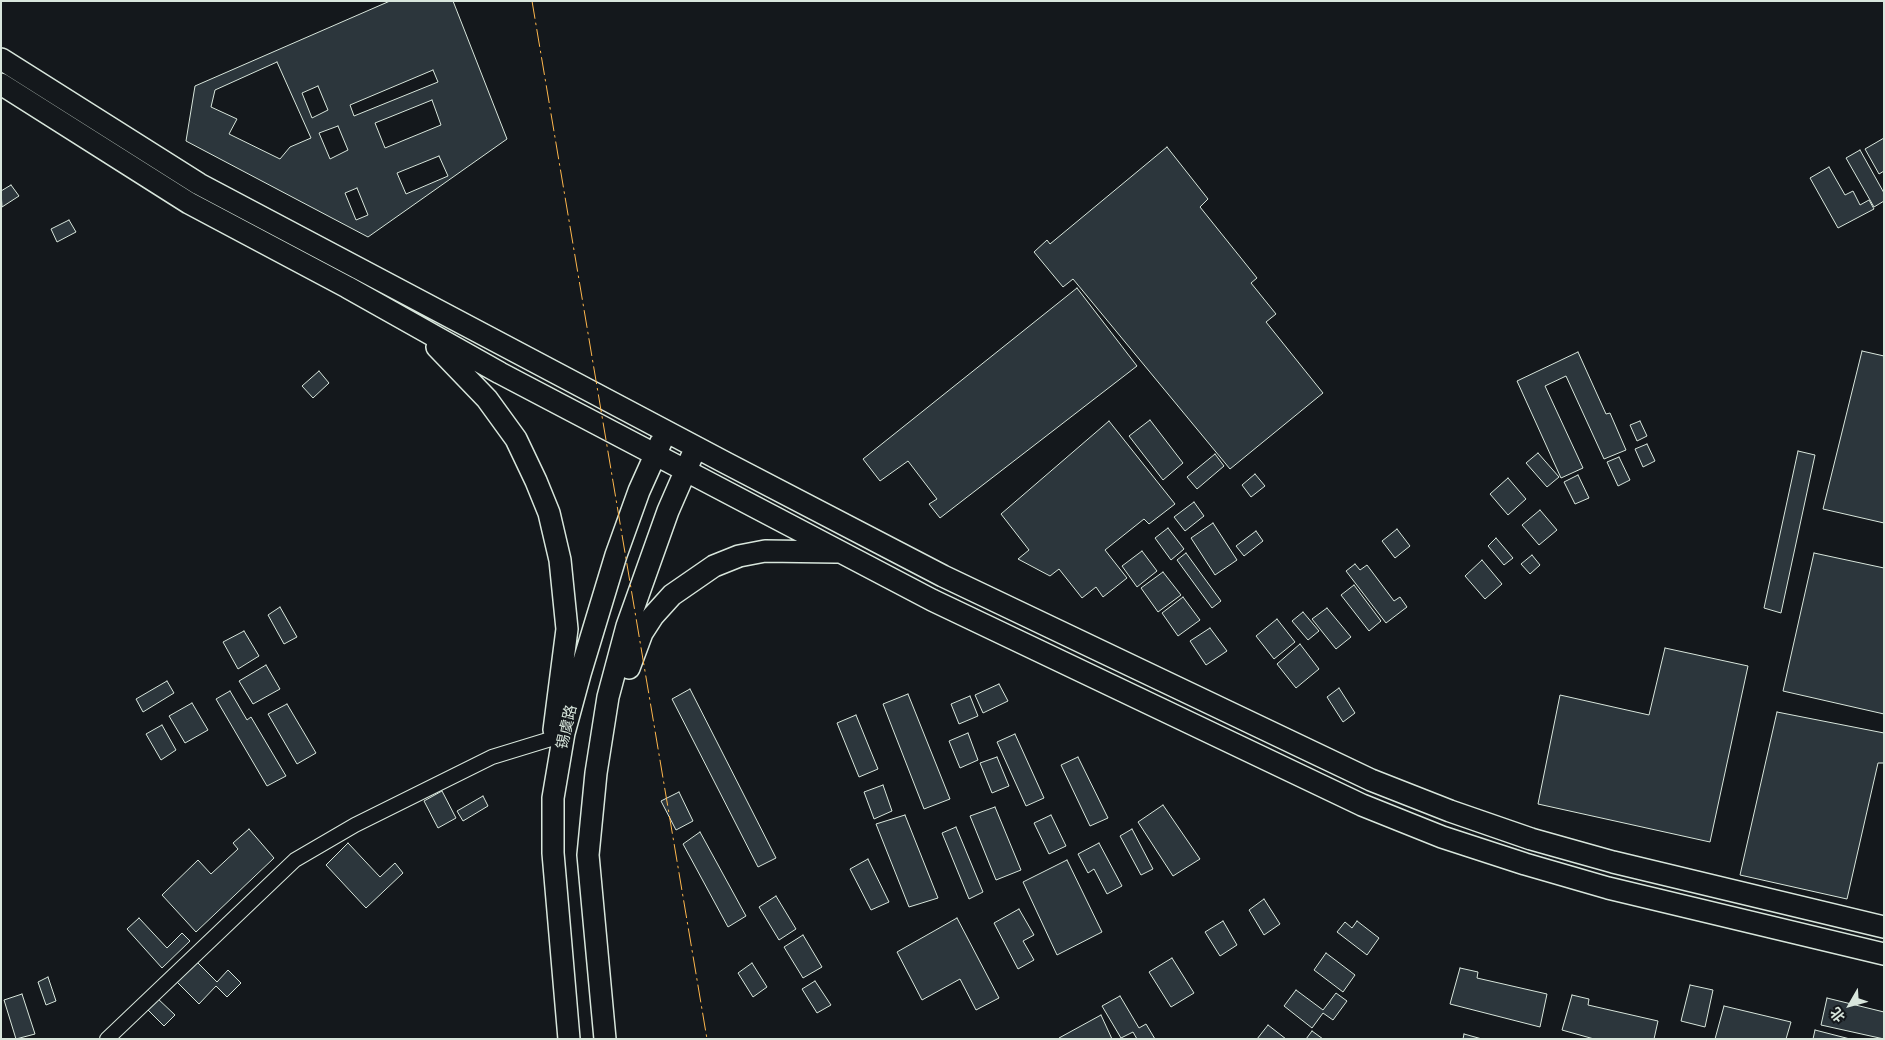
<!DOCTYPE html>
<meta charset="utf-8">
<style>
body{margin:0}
#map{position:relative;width:1885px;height:1040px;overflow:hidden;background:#14181c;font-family:"Alegreya Sans","Noto Sans SC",sans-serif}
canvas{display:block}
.frame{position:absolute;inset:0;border:2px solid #d8e6dc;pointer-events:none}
.north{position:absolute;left:1825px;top:980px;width:50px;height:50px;-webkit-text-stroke:4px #14181c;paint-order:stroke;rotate:232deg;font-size:14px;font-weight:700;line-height:20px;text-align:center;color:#d8e6dc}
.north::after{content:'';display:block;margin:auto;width:18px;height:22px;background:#d8e6dc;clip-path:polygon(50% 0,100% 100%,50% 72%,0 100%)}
</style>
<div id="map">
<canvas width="1885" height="1040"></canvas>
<div class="frame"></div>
<div class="north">北</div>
</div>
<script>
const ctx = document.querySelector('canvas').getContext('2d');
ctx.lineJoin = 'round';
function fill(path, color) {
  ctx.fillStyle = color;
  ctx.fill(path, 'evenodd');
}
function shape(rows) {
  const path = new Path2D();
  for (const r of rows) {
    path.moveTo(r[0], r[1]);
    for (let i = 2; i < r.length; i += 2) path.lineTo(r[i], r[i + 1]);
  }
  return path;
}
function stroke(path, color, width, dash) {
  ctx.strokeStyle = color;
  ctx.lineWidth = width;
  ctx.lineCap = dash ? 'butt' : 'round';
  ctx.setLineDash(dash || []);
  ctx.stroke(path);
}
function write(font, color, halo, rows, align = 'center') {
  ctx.font = font + ' "Alegreya Sans","Noto Sans SC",sans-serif';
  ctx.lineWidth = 4;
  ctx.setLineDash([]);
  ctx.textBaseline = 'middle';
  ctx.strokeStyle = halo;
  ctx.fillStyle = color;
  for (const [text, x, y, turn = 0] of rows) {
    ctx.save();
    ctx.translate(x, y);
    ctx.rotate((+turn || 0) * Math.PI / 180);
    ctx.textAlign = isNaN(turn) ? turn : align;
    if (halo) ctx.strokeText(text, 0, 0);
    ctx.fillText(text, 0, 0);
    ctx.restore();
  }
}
const building = shape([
 [390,1,453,1,507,139,368,237,186,141,195,86,390,1],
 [277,62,311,138,290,147,280,159,229,134,237,119,211,107,215,90,277,62],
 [433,70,438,82,354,116,350,105,433,70],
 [318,86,328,110,312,118,302,93,318,86],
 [432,100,441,125,385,148,375,123,432,100],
 [338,126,348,150,330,159,319,133,338,126],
 [1884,138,1884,171,1879,174,1865,149,1884,138],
 [1167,147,1208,199,1200,207,1257,278,1251,283,1276,314,1266,322,1323,393,1230,469,1073,279,1063,287,1034,252,1047,240,1050,244,1167,147],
 [1860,150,1884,193,1884,201,1874,207,1846,158,1860,150],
 [439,156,448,176,406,194,397,173,439,156],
 [1829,167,1845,195,1853,191,1860,205,1869,200,1874,209,1838,228,1810,178,1829,167],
 [11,185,19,196,2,207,1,191,11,185],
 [357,188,368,215,356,220,345,193,357,188],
 [69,220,76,232,57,242,51,229,69,220],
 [1077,288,1137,366,940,518,929,504,937,499,908,461,880,481,863,459,1077,288],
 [1862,351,1884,356,1884,523,1823,509,1862,351],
 [1578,352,1606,414,1610,413,1626,450,1604,459,1566,376,1545,386,1583,468,1561,478,1517,381,1578,352],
 [319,371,329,383,313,398,302,386,319,371],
 [1150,420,1183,463,1163,480,1129,436,1150,420],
 [1109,421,1175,504,1149,524,1144,519,1105,550,1127,578,1103,597,1096,587,1082,598,1059,569,1050,576,1018,559,1029,550,1001,514,1109,421],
 [1640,421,1647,436,1637,441,1630,425,1640,421],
 [1647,444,1655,461,1643,467,1635,449,1647,444],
 [1798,451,1815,455,1781,613,1764,608,1798,451],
 [1538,453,1559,477,1547,487,1526,463,1538,453],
 [1215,454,1224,466,1197,489,1187,477,1215,454],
 [1619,457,1630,480,1618,486,1607,462,1619,457],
 [1255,474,1265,486,1251,497,1242,485,1255,474],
 [1578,475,1589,498,1575,504,1564,482,1578,475],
 [1508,478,1526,499,1508,515,1490,494,1508,478],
 [1194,502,1204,516,1185,531,1174,517,1194,502],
 [1540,510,1557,530,1539,545,1522,525,1540,510],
 [1213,523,1237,560,1215,575,1191,538,1213,523],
 [1168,528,1184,549,1171,560,1155,538,1168,528],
 [1397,529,1410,546,1395,558,1382,541,1397,529],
 [1256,531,1263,541,1244,556,1236,546,1256,531],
 [1496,538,1513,558,1504,565,1488,546,1496,538],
 [1142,551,1157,571,1137,587,1122,566,1142,551],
 [1186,553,1221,601,1212,608,1177,560,1186,553],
 [1814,553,1884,568,1884,714,1783,691,1814,553],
 [1532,555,1540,565,1530,574,1521,564,1532,555],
 [1482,560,1502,584,1485,599,1465,576,1482,560],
 [1355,564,1360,570,1367,565,1394,601,1400,597,1407,607,1386,623,1346,571,1355,564],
 [1163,572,1181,595,1158,612,1141,588,1163,572],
 [1354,585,1381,621,1369,631,1341,595,1354,585],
 [1183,597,1200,620,1178,636,1162,613,1183,597],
 [280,607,297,637,284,644,268,615,280,607],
 [1327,608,1351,637,1336,649,1312,619,1327,608],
 [1303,612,1319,631,1308,640,1292,621,1303,612],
 [1277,619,1295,642,1274,659,1256,636,1277,619],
 [1210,628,1227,651,1206,665,1190,641,1210,628],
 [244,631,259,656,238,669,223,642,244,631],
 [1300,644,1319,669,1296,688,1277,664,1300,644],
 [1665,648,1748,666,1710,842,1538,804,1560,695,1649,715,1665,648],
 [266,665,280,689,253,704,239,681,266,665],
 [167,681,174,693,143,712,136,699,167,681],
 [999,684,1008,701,983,713,975,695,999,684],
 [1339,688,1355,713,1343,722,1327,697,1339,688],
 [690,689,776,858,758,867,672,699,690,689],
 [230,691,247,720,251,717,286,776,267,786,216,699,230,691],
 [908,694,950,799,924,809,883,704,908,694],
 [970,696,978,716,959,724,951,704,970,696],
 [192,703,208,730,185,743,169,716,192,703],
 [287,704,316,753,297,764,268,714,287,704],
 [1777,712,1884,733,1884,763,1878,763,1847,899,1740,875,1777,712],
 [856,715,878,769,859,777,837,723,856,715],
 [162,725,176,750,161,760,146,734,162,725],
 [968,733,978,760,960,768,949,741,968,733],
 [1015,734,1044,798,1026,806,997,742,1015,734],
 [997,757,1009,786,992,793,980,763,997,757],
 [1078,757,1108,818,1090,826,1061,765,1078,757],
 [883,785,892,811,874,819,864,792,883,785],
 [442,791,456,818,438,828,424,801,442,791],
 [679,792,693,821,676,830,661,801,679,792],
 [483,796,488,806,463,821,457,811,483,796],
 [1163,805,1200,859,1173,876,1138,822,1163,805],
 [995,807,1021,870,996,880,970,816,995,807],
 [905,815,938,898,909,907,876,824,905,815],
 [1051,815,1066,846,1049,854,1034,823,1051,815],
 [956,827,983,892,969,899,942,833,956,827],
 [249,829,274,858,196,932,162,895,198,860,211,874,238,849,233,843,249,829],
 [1132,829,1153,869,1141,875,1120,836,1132,829],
 [700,832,746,916,728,927,683,844,700,832],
 [348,843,380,877,395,863,403,873,366,908,326,865,348,843],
 [1099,843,1122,886,1107,894,1094,869,1088,873,1078,854,1099,843],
 [868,859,889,902,871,910,850,869,868,859],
 [1067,860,1102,932,1057,955,1023,882,1067,860],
 [776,896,796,929,779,940,759,907,776,896],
 [1264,899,1280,924,1264,935,1249,910,1264,899],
 [1019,909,1034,935,1023,941,1034,960,1018,969,994,923,1019,909],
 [139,918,167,948,182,933,190,941,162,968,127,929,139,918],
 [957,918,999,998,976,1010,960,979,922,1000,897,952,957,918],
 [1223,921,1237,945,1220,956,1205,932,1223,921],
 [1357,921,1379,938,1367,955,1337,932,1345,922,1352,928,1357,921],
 [803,935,822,967,803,978,784,947,803,935],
 [1326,953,1355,975,1343,992,1314,970,1326,953],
 [1172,958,1194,993,1171,1007,1149,972,1172,958],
 [195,960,217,982,228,970,241,983,227,997,216,986,199,1004,176,981,195,960],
 [752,963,767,987,753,997,738,973,752,963],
 [1460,968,1478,972,1477,978,1547,994,1540,1027,1450,1004,1460,968],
 [48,977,56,1001,46,1005,38,982,48,977],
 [815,981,831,1005,817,1013,802,989,815,981],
 [1690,985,1713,990,1705,1027,1681,1021,1690,985],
 [1296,990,1323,1010,1336,993,1347,1001,1333,1020,1323,1013,1312,1028,1284,1006,1296,990],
 [22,994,35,1034,16,1039,4,1000,22,994],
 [1572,995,1589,999,1588,1005,1658,1021,1654,1039,1594,1039,1562,1030,1572,995],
 [1120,996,1139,1028,1146,1024,1155,1039,1137,1039,1133,1032,1121,1038,1102,1006,1120,996],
 [156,997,175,1015,164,1026,145,1007,156,997],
 [1827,998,1884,1012,1884,1039,1821,1025,1827,998],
 [1724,1006,1791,1022,1786,1039,1715,1039,1724,1006],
 [1101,1015,1112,1039,1060,1039,1059,1038,1101,1015],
 [1268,1025,1286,1039,1257,1039,1268,1025],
 [1815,1030,1850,1039,1813,1039,1815,1030],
 [1312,1031,1323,1039,1306,1039,1312,1031],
 [1464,1034,1482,1039,1463,1039,1464,1034]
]);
fill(building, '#2c363c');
stroke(building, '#d8e6dc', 1);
const minor = shape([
 [107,1039,295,860,355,825,492,757,554,738]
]);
const primary = shape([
 [1,59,199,184,726,463,943,576,1371,780,1450,811,1531,839,1613,862,1884,927],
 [1,84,189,203,347,287,500,373,932,600,1362,805,1442,837,1525,864,1608,888,1884,954],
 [437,347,487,399,516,439,536,481,549,513,560,560,567,629,554,730],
 [629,668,642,633,653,616,672,595,714,566,739,556,765,551,836,552],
 [569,1039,553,853,553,798,564,733,580,674,616,555,639,491,661,442],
 [605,1039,588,855,596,773,608,697,627,626,668,511,692,456]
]);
stroke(minor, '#d8e6dc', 16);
stroke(primary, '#d8e6dc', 24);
stroke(minor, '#14181c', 14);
stroke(primary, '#14181c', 21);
stroke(shape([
 [532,1,707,1039]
]), '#ffb74d', 1, [18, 4, 2.5, 4]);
write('15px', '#d8e6dc', '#14181c', [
 ["锡虞路",567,727,-77]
]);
</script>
